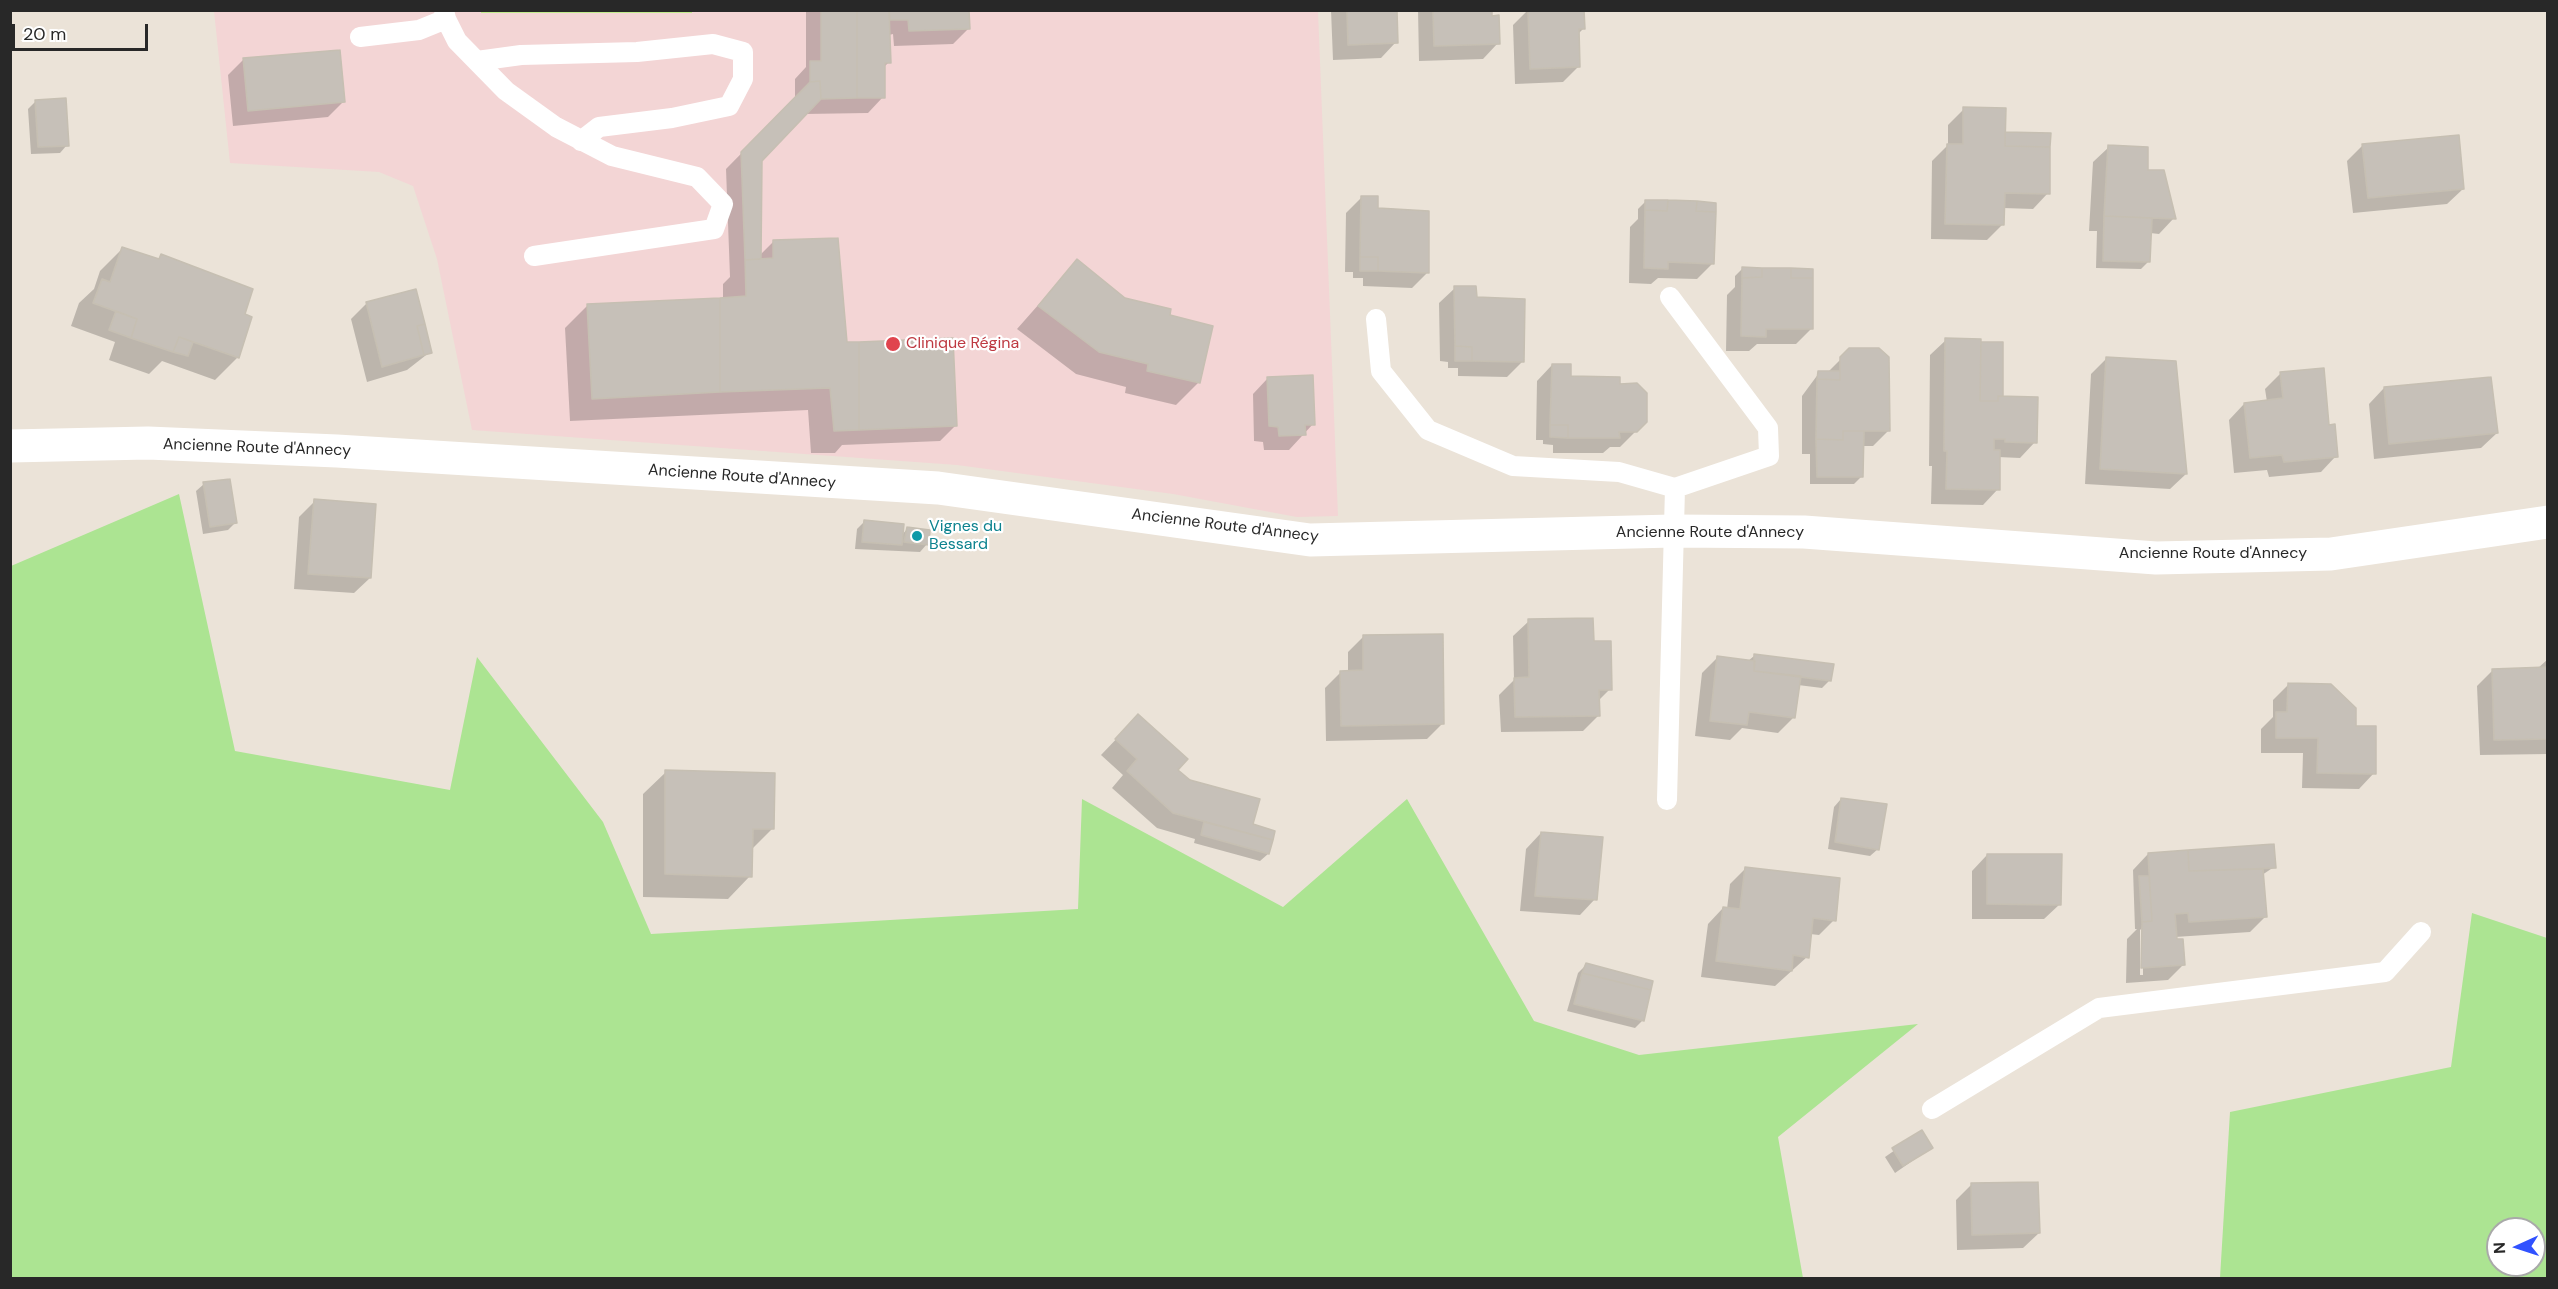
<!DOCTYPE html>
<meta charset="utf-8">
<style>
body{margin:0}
#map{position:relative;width:2558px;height:1289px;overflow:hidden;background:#ebe3d8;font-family:"DM Sans",sans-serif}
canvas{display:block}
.frame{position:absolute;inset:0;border:12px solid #282828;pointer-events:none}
.north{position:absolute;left:2486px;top:1217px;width:60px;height:60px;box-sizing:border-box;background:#fff;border:2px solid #a9a9a9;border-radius:50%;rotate:267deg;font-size:16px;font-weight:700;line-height:24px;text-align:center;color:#282828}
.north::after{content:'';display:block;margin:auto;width:21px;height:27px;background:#3152ff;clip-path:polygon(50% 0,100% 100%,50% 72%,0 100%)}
.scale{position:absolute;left:12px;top:24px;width:136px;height:27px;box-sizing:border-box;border:3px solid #282828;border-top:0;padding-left:8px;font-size:18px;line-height:21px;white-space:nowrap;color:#282828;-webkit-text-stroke:4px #fff;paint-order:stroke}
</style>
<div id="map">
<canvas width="2558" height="1289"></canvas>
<div class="frame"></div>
<div class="north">N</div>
<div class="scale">20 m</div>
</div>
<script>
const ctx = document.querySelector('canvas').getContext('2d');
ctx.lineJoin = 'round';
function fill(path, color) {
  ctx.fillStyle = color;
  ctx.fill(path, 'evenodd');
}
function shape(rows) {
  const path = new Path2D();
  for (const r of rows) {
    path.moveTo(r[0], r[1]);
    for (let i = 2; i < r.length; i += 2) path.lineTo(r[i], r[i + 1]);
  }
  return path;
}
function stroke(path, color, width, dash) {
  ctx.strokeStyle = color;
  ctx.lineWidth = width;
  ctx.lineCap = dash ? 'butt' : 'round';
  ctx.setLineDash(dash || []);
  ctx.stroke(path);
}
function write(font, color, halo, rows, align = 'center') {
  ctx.font = font + ' "DM Sans",sans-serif';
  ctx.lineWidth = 4.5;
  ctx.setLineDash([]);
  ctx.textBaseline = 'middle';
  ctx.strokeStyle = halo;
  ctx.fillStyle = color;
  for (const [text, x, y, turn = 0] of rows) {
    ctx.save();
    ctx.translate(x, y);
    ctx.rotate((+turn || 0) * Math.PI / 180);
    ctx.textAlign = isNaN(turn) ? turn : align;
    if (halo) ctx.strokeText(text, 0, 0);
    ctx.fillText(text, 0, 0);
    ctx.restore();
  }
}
fill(shape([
 [214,11,1318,11,1338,516,1297,517,1173,494,957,465,472,430,437,259,413,186,379,172,230,163]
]), '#f3d5d5');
fill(shape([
 [179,494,235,751,450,790,477,657,603,822,651,934,1078,909,1082,799,1283,907,1407,799,1534,1021,1639,1055,1918,1024,1778,1137,1803,1278,11,1278,11,566],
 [2472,913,2547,938,2547,1278,2220,1278,2230,1112,2451,1067],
 [2498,1229,2534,1229,2534,1265,2498,1265]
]), '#ace492');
fill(shape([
 [692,10,692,13,481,13,481,10]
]), '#c1ec8d');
fill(shape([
 [806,10,968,10,968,29,953,44,894,46,893,34,889,35,889,62,884,67,883,97,868,113,805,114,761,160,760,255,773,242,846,343,955,426,940,441,842,445,835,453,811,453,808,410,570,421,565,328,588,305,723,299,723,284,730,277,726,169,795,99,795,79,806,67],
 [1331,10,1395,10,1396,42,1381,58,1333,60],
 [1418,10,1490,10,1498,43,1483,59,1419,61],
 [1528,10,1583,10,1584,28,1577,35,1579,66,1563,82,1515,84,1513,25],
 [244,59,344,101,328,117,233,126,228,75],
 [36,101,67,145,60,153,31,154,28,109],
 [1964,109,2003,136,2048,193,2033,209,2003,208,2003,224,1987,240,1931,239,1932,161,1948,145,1948,125],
 [2363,145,2463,189,2447,204,2353,213,2347,161],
 [2109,147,2146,171,2174,218,2159,234,2150,233,2149,261,2141,269,2096,268,2097,231,2089,231,2093,162],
 [1362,197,1377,209,1427,273,1412,288,1363,286,1363,278,1353,278,1353,272,1345,272,1346,213],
 [1646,201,1713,263,1697,279,1658,278,1651,284,1629,283,1630,227,1638,219,1638,209],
 [123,248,157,260,162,255,243,315,238,357,215,380,162,361,149,374,109,360,115,342,71,326,79,303,94,289,100,271],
 [1077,261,1124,300,1168,316,1199,382,1176,405,1125,393,1126,387,1076,374,1017,329],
 [1742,269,1811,329,1796,344,1757,344,1749,351,1726,351,1727,295,1735,287,1735,276],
 [1455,288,1475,299,1523,361,1507,377,1458,376,1458,368,1448,368,1448,362,1440,361,1439,303],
 [367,303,430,352,407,370,367,382,351,319],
 [1946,340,1980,346,1982,344,2002,395,1999,398,2035,442,2020,458,1998,457,1998,489,1983,505,1931,504,1932,466,1929,466,1930,355],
 [1850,350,1888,431,1873,446,1862,446,1862,476,1854,484,1810,484,1810,454,1802,454,1802,396,1819,373,1827,373],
 [2106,359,2186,474,2170,489,2085,484,2091,374],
 [1552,365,1569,378,1619,385,1646,421,1620,447,1610,447,1603,453,1553,453,1553,445,1543,444,1543,440,1536,440,1537,381],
 [2281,373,2327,427,2336,456,2321,472,2269,477,2267,470,2234,473,2229,420,2244,404,2267,402,2265,389],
 [1268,378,1313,424,1289,450,1264,450,1263,442,1254,441,1253,394],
 [2384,388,2497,433,2481,448,2374,459,2369,404],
 [204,484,236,522,228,530,203,534,196,491],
 [315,501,370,578,354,593,294,589,299,517],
 [865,521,902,535,907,529,927,544,920,552,855,549,857,529],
 [1529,621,1592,643,1610,689,1598,701,1599,715,1583,731,1501,732,1499,695,1514,680,1513,636],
 [1363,637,1443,723,1427,739,1326,741,1325,688,1341,672,1348,672,1348,652],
 [1754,656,1830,680,1822,688,1798,685,1794,717,1778,733,1742,728,1730,740,1695,736,1702,673,1718,657,1748,661],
 [2548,659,2548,754,2480,755,2477,686,2493,670,2537,669],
 [2289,684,2354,728,2374,773,2359,789,2302,788,2303,753,2261,753,2261,729,2273,717,2273,700],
 [1123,732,1251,825,1273,832,1268,854,1260,861,1194,843,1195,839,1157,828,1112,788,1123,775,1101,755],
 [666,772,772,829,751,850,750,876,728,899,643,897,643,794],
 [1841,799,1878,849,1870,856,1828,849,1834,807],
 [1541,833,1595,899,1580,915,1520,911,1526,849],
 [2148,854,2274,867,2262,875,2265,917,2250,932,2175,937,2183,965,2168,980,2126,983,2127,939,2137,929,2135,929,2133,870],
 [2143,927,2143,975,2140,975,2140,930],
 [1987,855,2060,904,2044,919,1972,919,1972,871],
 [1746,868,1834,920,1819,935,1810,934,1807,957,1775,986,1701,977,1708,924,1723,908,1727,909,1730,884],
 [1586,965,1643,1020,1635,1028,1567,1011,1578,973],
 [1921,1132,1931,1148,1895,1173,1885,1157],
 [1971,1185,2039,1233,2023,1248,1957,1250,1956,1200]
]), '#0003');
const building = shape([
 [821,10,857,10,857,98,821,99,820,81,810,82,810,61,821,61,821,10],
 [857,10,889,10,891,63,885,63,885,98,857,98,857,10],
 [889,10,969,10,970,29,909,31,908,20,890,20,889,10],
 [1347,10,1397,10,1398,43,1348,45,1347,10],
 [1433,10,1492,10,1492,16,1499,15,1500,44,1434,46,1433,10],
 [1528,10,1584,10,1585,29,1579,29,1580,67,1530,69,1528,10],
 [340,50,345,102,248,111,243,58,340,50],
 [820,81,821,99,762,161,761,259,745,260,741,152,810,82,820,81],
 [66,98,69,146,38,147,35,100,66,98],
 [1963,107,2006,108,2005,146,2050,147,2050,194,2005,193,2004,225,1945,224,1947,144,1963,144,1963,107],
 [2005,132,2051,133,2050,147,2005,146,2005,132],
 [2459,135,2464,189,2368,198,2362,144,2459,135],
 [2108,145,2148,147,2148,170,2164,170,2176,219,2104,216,2108,145],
 [1361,196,1378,196,1378,208,1429,211,1429,273,1378,271,1378,257,1360,257,1361,196],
 [1645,200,1668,200,1667,211,1645,210,1645,200],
 [1668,200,1697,201,1696,211,1716,212,1714,264,1668,262,1668,269,1644,268,1645,210,1667,211,1668,200],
 [1697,201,1716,203,1716,212,1696,211,1697,201],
 [2104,216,2152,218,2150,262,2103,261,2104,216],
 [838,238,847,342,859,342,859,430,834,431,830,388,720,392,720,298,746,296,745,260,773,258,773,240,838,238],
 [122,247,159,259,161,254,253,289,245,314,252,317,239,358,179,337,173,352,131,338,137,319,93,303,102,279,110,282,122,247],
 [1360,257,1378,257,1378,271,1360,271,1360,257],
 [1077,259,1125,298,1171,309,1170,315,1213,326,1200,383,1147,371,1148,364,1099,352,1038,306,1077,259],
 [1742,267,1762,268,1762,277,1742,278,1742,267],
 [1762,268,1791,268,1791,278,1813,278,1813,329,1766,329,1766,337,1741,336,1742,278,1762,277,1762,268],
 [1791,268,1813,269,1813,278,1791,278,1791,268],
 [1454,286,1476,286,1477,297,1525,299,1524,362,1472,361,1472,347,1455,346,1454,286],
 [416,289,425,324,417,326,424,355,382,367,366,302,416,289],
 [720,298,720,392,592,399,587,304,720,298],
 [116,311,137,319,131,338,109,330,116,311],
 [425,324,432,353,424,355,417,326,425,324],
 [179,337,193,342,188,356,173,352,179,337],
 [953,338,957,426,859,430,859,342,953,338],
 [1945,338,1981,339,1980,401,1998,401,1998,396,2038,397,2037,443,2005,442,2005,439,1994,439,1994,450,2000,450,2000,490,1946,489,1947,451,1944,451,1945,338],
 [1981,342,2003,342,2003,396,1998,396,1998,401,1980,401,1981,342],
 [1455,346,1472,347,1472,361,1455,361,1455,346],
 [1849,348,1879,348,1889,357,1890,431,1843,431,1843,440,1816,439,1817,379,1840,380,1840,357,1849,348],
 [2106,357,2176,361,2187,474,2100,469,2106,357],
 [1552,364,1571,364,1571,376,1620,377,1620,384,1637,383,1647,393,1647,422,1637,432,1619,432,1620,438,1568,438,1568,425,1550,425,1552,364],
 [2324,368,2329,425,2335,424,2338,457,2284,462,2282,455,2250,458,2244,403,2283,398,2280,372,2324,368],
 [1818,371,1840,371,1840,380,1817,379,1818,371],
 [1313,375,1315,425,1305,425,1306,435,1279,436,1278,427,1269,426,1267,377,1313,375],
 [2491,377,2498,433,2389,444,2384,387,2491,377],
 [1550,425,1568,425,1568,438,1550,437,1550,425],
 [1843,431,1864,431,1863,477,1817,477,1816,439,1843,440,1843,431],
 [230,479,237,523,210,527,203,482,230,479],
 [314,499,376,504,371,578,308,574,314,499],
 [864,520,904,524,902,545,862,542,864,520],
 [907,527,930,530,929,545,904,542,907,527],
 [1593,618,1594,641,1611,641,1612,690,1599,690,1600,716,1515,717,1514,678,1529,677,1528,619,1593,618],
 [1443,634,1444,724,1341,726,1340,671,1363,670,1363,635,1443,634],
 [1754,654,1834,664,1831,681,1754,671,1754,654],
 [1717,656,1755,661,1754,671,1801,676,1795,718,1749,712,1747,725,1710,721,1717,656],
 [2547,657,2548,657,2548,739,2494,740,2492,669,2547,667,2547,657],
 [2288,683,2331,684,2356,708,2356,726,2376,726,2376,774,2317,773,2318,738,2276,738,2276,712,2287,712,2288,683],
 [1138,714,1188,759,1178,770,1190,780,1260,799,1253,824,1275,831,1273,840,1173,813,1127,771,1137,759,1115,739,1138,714],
 [665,770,775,773,774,829,753,829,752,877,665,874,665,770],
 [1841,798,1887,804,1879,850,1835,842,1841,798],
 [1204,822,1273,840,1269,854,1201,835,1204,822],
 [1541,832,1603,837,1597,900,1535,896,1541,832],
 [2274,844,2276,868,2189,871,2188,850,2274,844],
 [2188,850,2189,871,2263,869,2267,917,2189,922,2188,913,2175,914,2177,939,2183,939,2185,965,2141,968,2142,922,2152,921,2148,853,2188,850],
 [1987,854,2062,854,2061,905,1987,904,1987,854],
 [1745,867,1840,878,1836,921,1813,918,1809,958,1793,955,1792,971,1716,961,1723,907,1740,909,1745,867],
 [2139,876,2149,876,2152,921,2142,922,2139,876],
 [1586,963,1653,981,1651,990,1582,973,1586,963],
 [1582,973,1651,990,1644,1021,1574,1004,1582,973],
 [1922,1130,1933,1148,1903,1166,1892,1148,1922,1130],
 [2038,1182,2040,1233,1972,1235,1971,1183,2038,1182]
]);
fill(building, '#c6c0b8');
stroke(building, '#c6bfb2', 1.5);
stroke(shape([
 [444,10,446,19,457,41,506,91,556,127,612,156,697,177,723,204,714,229,534,256],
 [360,37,419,30,446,19],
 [477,61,521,55,637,52,713,44,743,52,743,79,729,106,672,118,599,127,581,141],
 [1670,297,1768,428,1769,456,1675,488],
 [1376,319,1381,371,1428,430,1513,466,1619,472,1675,488,1667,800],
 [1932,1109,2099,1008,2385,972,2421,932]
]), '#fff', 20);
stroke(shape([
 [10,446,148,443,337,451,938,488,1310,540,1673,531,1804,532,2156,558,2331,554,2548,522]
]), '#fff', 33);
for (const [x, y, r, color] of [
 [893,344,8,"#e0444e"],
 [917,536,6,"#0f9aa8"]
]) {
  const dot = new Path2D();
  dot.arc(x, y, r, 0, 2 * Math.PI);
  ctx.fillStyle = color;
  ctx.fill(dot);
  stroke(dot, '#fff', 2);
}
write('16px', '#be3a42', '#fff', [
 ["Clinique Régina",906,344]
], 'left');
write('16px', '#282828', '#fff', [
 ["Ancienne Route d'Annecy",257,448,2],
 ["Ancienne Route d'Annecy",742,477,4],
 ["Ancienne Route d'Annecy",1225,526,7],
 ["Ancienne Route d'Annecy",1710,533],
 ["Ancienne Route d'Annecy",2213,554]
]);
write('16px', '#0d838f', '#fff', [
 ["Vignes du",929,527],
 ["Bessard",929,545]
], 'left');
</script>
